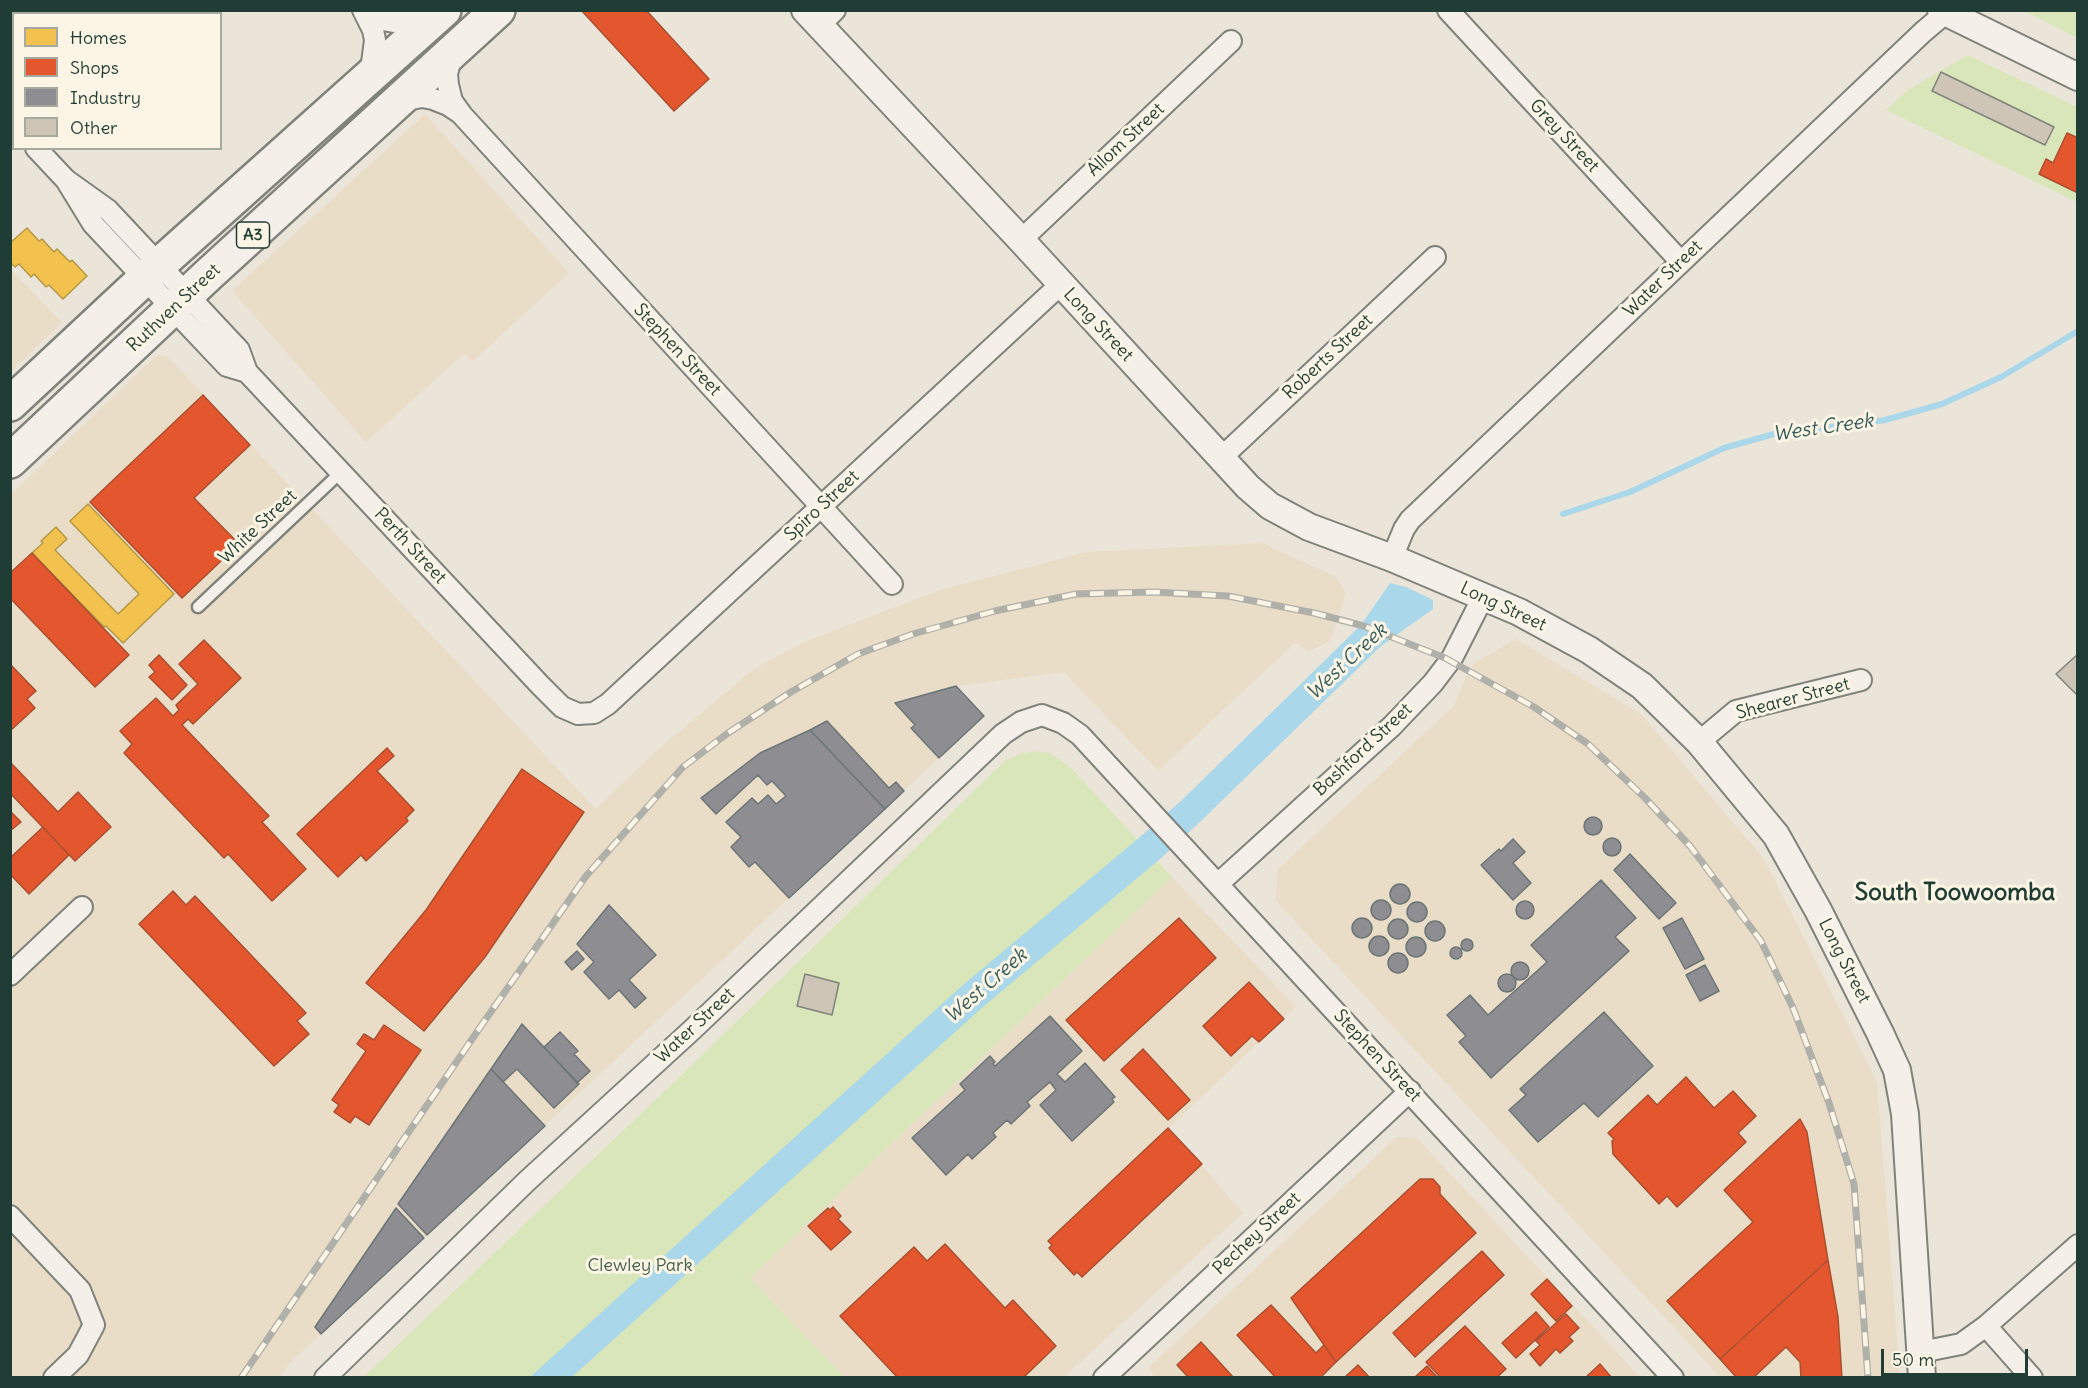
<!DOCTYPE html>
<style>
body{margin:0}
#map{position:relative;width:2088px;height:1388px;overflow:hidden;background:#ebe5d9;font-family:Delius,sans-serif}
canvas{display:block}
.frame{position:absolute;inset:0;border:12px solid #1f3d34;pointer-events:none}
.legend{position:absolute;left:12px;top:12px;width:210px;height:138px;box-sizing:border-box;background:#fcf5e5;border:2px solid #a4ab9e;margin:0;padding:8px 10px;list-style:none;font-size:18px;color:#1f3d34}
.legend li{display:flex;align-items:center;gap:12px;height:30px}
.legend b{width:30px;border:2px solid #a4ab9e}
.scale{position:absolute;left:1881px;top:1349px;width:147px;height:27px;box-sizing:border-box;border:3px solid #1f3d34;border-top:0;padding-left:8px;font-size:18px;line-height:21px;white-space:nowrap;color:#1f3d34;-webkit-text-stroke:4px #fcf5e5;paint-order:stroke}
</style>
<div id="map">
<canvas width="2088" height="1388"></canvas>
<div class="frame"></div>
<ul class="legend">
<li><b style="height:16px;background:#f2c14e"></b>Homes</li>
<li><b style="height:16px;background:#e4572e"></b>Shops</li>
<li><b style="height:16px;background:#8d8d92"></b>Industry</li>
<li><b style="height:16px;background:#cec5b7"></b>Other</li>
</ul>
<div class="scale">50 m</div>
</div>
<script>
const ctx = document.querySelector('canvas').getContext('2d');
ctx.lineJoin = 'round';
function fill(path, color) {
  ctx.fillStyle = color;
  ctx.fill(path, 'evenodd');
}
function shape(rows) {
  const path = new Path2D();
  for (const r of rows) {
    if (r.length === 3) {
      path.moveTo(r[0] + r[2], r[1]);
      path.arc(r[0], r[1], r[2], 0, 2 * Math.PI);
      continue;
    }
    path.moveTo(r[0], r[1]);
    for (let i = 2; i < r.length; i += 2) path.lineTo(r[i], r[i + 1]);
  }
  return path;
}
function stroke(path, color, width, dash) {
  ctx.strokeStyle = color;
  ctx.lineWidth = width;
  ctx.lineCap = dash ? 'butt' : 'round';
  ctx.setLineDash(dash || []);
  ctx.stroke(path);
}
function write(font, color, halo, rows, align = 'center') {
  ctx.font = font + ' Delius,sans-serif';
  ctx.lineWidth = 6;
  ctx.setLineDash([]);
  ctx.textBaseline = 'middle';
  ctx.strokeStyle = halo;
  ctx.fillStyle = color;
  for (const [text, x, y, turn = 0] of rows) {
    ctx.save();
    ctx.translate(x, y);
    ctx.rotate((+turn || 0) * Math.PI / 180);
    ctx.textAlign = isNaN(turn) ? turn : align;
    if (halo) ctx.strokeText(text, 0, 0);
    ctx.fillText(text, 0, 0);
    ctx.restore();
  }
}
fill(shape([
 [425,114,569,273,473,361,464,354,366,442,232,291],
 [11,269,62,323,11,371],
 [159,355,168,357,596,809,656,751,755,668,809,640,943,589,1087,552,1263,543,1336,577,1346,593,1330,641,1308,652,1299,645,1295,643,1158,771,1064,672,957,686,984,716,290,1363,280,1377,11,1378,11,494,155,357],
 [1516,639,1641,714,1764,859,1877,1082,1900,1377,1720,1377,1276,901,1277,870,1454,706,1465,678,1474,663],
 [1172,877,1296,1007,1169,1128,1243,1213,1064,1377,844,1377,750,1278],
 [1397,1137,1417,1138,1640,1377,1157,1378,1148,1368]
]), '#e9ddc7');
fill(shape([
 [2025,11,2077,11,2077,38],
 [1968,55,2077,107,2077,202,1886,110,1908,90],
 [1037,751,1050,753,1070,767,1172,877,750,1278,844,1377,363,1378,691,1066,1006,760,1023,753]
]), '#d8e6b9');
fill(shape([
 [1390,583,1406,587,1433,600,1433,609,1381,646,1202,820,1160,859,984,1006,572,1377,529,1378,964,984,1140,837,1183,799,1361,625]
]), '#abd7ea');
const homes = shape([
 [27,228,39,241,42,239,54,252,57,249,70,262,72,260,87,276,63,299,49,285,46,287,34,274,31,277,19,264,15,267,10,262,10,243,27,228],
 [88,504,174,594,123,643,106,626,104,627,32,553,43,543,41,541,56,527,67,539,55,550,118,614,139,594,70,521,88,504]
]);
fill(homes, '#f2c14e');
stroke(homes, '#b39946', 1.5);
const shops = shape([
 [581,10,646,10,709,79,674,111,581,10],
 [2067,133,2078,138,2078,193,2039,174,2046,159,2053,163,2067,133],
 [203,395,250,445,194,498,239,544,182,598,90,502,203,395],
 [32,553,129,655,95,687,10,598,10,573,32,553],
 [204,640,241,678,193,724,188,719,182,725,269,816,262,822,306,869,272,901,228,854,224,858,124,753,132,744,120,731,156,698,173,716,179,710,176,705,198,684,179,664,204,640],
 [159,655,187,685,172,700,149,677,155,672,149,665,159,655],
 [10,664,36,691,27,699,35,708,10,731,10,664],
 [387,748,394,756,377,771,414,810,406,818,408,821,366,861,361,855,338,877,297,834,387,748],
 [11,763,58,812,78,792,111,827,75,861,10,793,11,763],
 [522,769,584,812,485,957,424,1031,366,983,426,910,522,769],
 [10,811,21,822,10,831,10,811],
 [43,827,69,855,29,894,10,874,10,858,43,827],
 [173,891,186,905,195,896,306,1013,297,1021,309,1034,274,1066,139,924,173,891],
 [1179,918,1216,958,1104,1061,1066,1020,1179,918],
 [1249,982,1284,1019,1259,1042,1252,1036,1231,1056,1203,1026,1249,982],
 [384,1025,421,1050,369,1125,355,1116,350,1123,334,1112,339,1105,332,1100,366,1051,357,1044,364,1034,374,1040,384,1025],
 [1143,1049,1190,1100,1168,1120,1121,1070,1143,1049],
 [1686,1077,1714,1108,1733,1091,1756,1116,1738,1133,1746,1142,1677,1207,1667,1196,1659,1204,1613,1154,1612,1141,1614,1139,1608,1133,1648,1095,1657,1105,1686,1077],
 [1800,1119,1807,1132,1828,1260,1720,1359,1667,1301,1753,1222,1724,1190,1800,1119],
 [1168,1128,1202,1164,1082,1277,1077,1272,1074,1275,1049,1248,1052,1245,1048,1241,1168,1128],
 [1420,1179,1433,1179,1440,1187,1440,1194,1476,1233,1336,1362,1291,1298,1420,1179],
 [833,1207,841,1216,838,1219,851,1232,831,1250,808,1226,828,1208,830,1210,833,1207],
 [945,1244,1005,1308,1013,1300,1056,1346,1023,1378,898,1378,840,1316,914,1247,927,1261,945,1244],
 [1482,1251,1504,1275,1415,1357,1393,1333,1482,1251],
 [1828,1260,1838,1317,1842,1378,1801,1378,1800,1362,1786,1347,1753,1378,1737,1378,1720,1359,1828,1260],
 [1547,1279,1572,1306,1556,1321,1531,1294,1547,1279],
 [1271,1305,1316,1353,1324,1345,1336,1362,1320,1378,1276,1378,1237,1335,1271,1305],
 [1536,1312,1549,1327,1516,1358,1502,1343,1536,1312],
 [1566,1314,1579,1328,1569,1337,1573,1341,1560,1353,1556,1349,1540,1366,1530,1354,1540,1345,1536,1341,1566,1314],
 [1465,1326,1506,1369,1496,1378,1441,1378,1426,1362,1465,1326],
 [1201,1342,1234,1378,1189,1378,1177,1365,1201,1342],
 [1600,1364,1612,1378,1585,1378,1600,1364],
 [1358,1365,1370,1378,1344,1378,1358,1365],
 [1427,1366,1438,1378,1414,1378,1427,1366]
]);
fill(shops, '#e4572e');
stroke(shops, '#a94f30', 1.5);
const industry = shape([
 [956,686,984,716,939,758,911,728,915,725,895,703,956,686],
 [827,721,889,788,896,782,904,791,885,809,810,730,827,721],
 [810,730,885,809,789,898,755,862,749,867,731,847,741,837,726,822,752,798,758,804,768,795,776,804,786,796,772,781,767,785,758,775,716,814,701,798,760,753,810,730],
 [1593,826,9],
 [1612,847,9],
 [1513,839,1525,852,1513,863,1531,883,1513,900,1481,865,1499,849,1501,851,1513,839],
 [1630,854,1676,903,1659,919,1614,870,1630,854],
 [1601,880,1636,918,1615,937,1629,951,1491,1078,1459,1042,1466,1036,1447,1015,1470,995,1488,1015,1547,962,1531,945,1601,880],
 [1400,894,10],
 [1381,910,10],
 [1525,910,9],
 [1417,912,10],
 [609,905,656,955,629,980,646,998,635,1008,619,990,609,999,584,972,594,962,577,944,609,905],
 [1362,928,10],
 [1682,918,1704,959,1685,969,1663,928,1682,918],
 [1398,929,10],
 [1435,931,10],
 [1379,946,10],
 [1416,947,10],
 [1467,945,6],
 [1456,953,6],
 [577,951,584,959,572,970,565,962,577,951],
 [1398,963,10],
 [1520,971,9],
 [1705,965,1719,991,1700,1001,1686,975,1705,965],
 [1507,983,9],
 [1604,1012,1653,1066,1598,1117,1584,1103,1538,1142,1509,1110,1526,1095,1520,1089,1604,1012],
 [1050,1016,1082,1051,1057,1074,1065,1082,1085,1063,1115,1097,1112,1099,1114,1102,1072,1141,1040,1105,1056,1090,1050,1082,1027,1102,1030,1106,1011,1124,1007,1120,993,1133,996,1137,972,1159,968,1154,946,1175,912,1138,965,1090,960,1084,990,1056,995,1062,993,1064,995,1066,1050,1016],
 [522,1024,579,1084,554,1108,517,1069,503,1082,491,1069,522,1024],
 [560,1032,578,1051,574,1054,590,1071,577,1083,544,1047,560,1032],
 [491,1069,545,1126,427,1235,398,1204,491,1069],
 [396,1208,424,1238,321,1334,315,1327,396,1208]
]);
fill(industry, '#8d8d92');
stroke(industry, '#6c7576', 1.5);
stroke(shape([
 [1563,514,1630,492,1724,448,1774,434,1885,420,1942,404,2001,377,2078,331]
]), '#abd7ea', 6);
const building = shape([
 [1941,72,2054,127,2045,145,1932,91,1941,72],
 [2078,654,2078,696,2056,674,2078,654],
 [805,974,839,983,832,1015,797,1006,805,974]
]);
fill(building, '#cec5b7');
stroke(building, '#80837c', 1.5);
const service = shape([
 [198,607,341,472]
]);
const minor = shape([
 [363,10,373,30,375,40,372,63,368,74],
 [366,10,383,20,394,22,417,22,429,18],
 [1448,10,1681,262],
 [819,26,835,10],
 [452,54,447,74,448,85,452,101,462,115,892,584],
 [401,101,422,97,433,99,448,105,460,113],
 [10,121,14,124],
 [36,148,66,180,93,224,173,309,227,366,247,372],
 [66,180,108,210,239,350,247,372,540,685,562,707,578,714,594,713,608,704,1061,284],
 [1021,240,1231,41],
 [1222,457,1435,257],
 [1392,558,1404,529,1410,520,1923,32,1949,10],
 [1699,742,1736,711,1861,680],
 [1219,883,1392,726,1433,683,1452,658,1483,597],
 [10,975,82,907],
 [10,1216,80,1290,94,1325,78,1355,54,1378],
 [1986,1326,2032,1378],
 [1921,1352,1961,1344,1986,1326,2078,1245],
 [325,1378,527,1181,693,1029,1003,734,1021,722,1042,715,1063,723,1080,735,1673,1378],
 [1104,1378,1410,1091]
]);
const tertiary = shape([
 [805,10,1021,240,1248,487,1270,506,1309,527,1392,558,1519,612,1589,650,1642,686,1699,742,1776,835,1818,910,1880,1033,1897,1070,1905,1114,1922,1378],
 [1941,10,2078,77]
]);
const trunk = shape([
 [10,404,159,265,444,10],
 [10,461,208,275,498,10]
]);
stroke(service, '#80837c', 15);
stroke(minor, '#80837c', 24);
stroke(tertiary, '#80837c', 30);
stroke(trunk, '#80837c', 38);
stroke(service, '#f4f0e9', 10);
stroke(minor, '#f4f0e9', 20);
stroke(tertiary, '#f4f0e9', 26);
stroke(trunk, '#f4f0e9', 33);
const rail = shape([
 [241,1378,481,1026,586,876,683,767,728,733,791,692,858,654,913,634,995,611,1076,594,1153,592,1228,596,1314,613,1364,626,1445,658,1534,707,1588,744,1644,797,1690,846,1761,941,1793,1008,1829,1103,1854,1184,1868,1378]
]);
stroke(rail, '#afb0aa', 7);
stroke(rail, '#fcf5e5', 4.5, [14]);
for (const [x, y, w] of [
 [253,235,33]
]) {
  const box = new Path2D();
  box.roundRect(x - w / 2, y - 13, w, 26, 4.5);
  ctx.fillStyle = '#fcf5e5';
  ctx.fill(box);
  stroke(box, '#1f3d34', 1.5);
}
write('bold 16px', '#1f3d34', null, [
 ["A3",253,235]
]);
write('18px', '#1f3d34', '#fcf5e5', [
 ["Grey Street",1564,136,47],
 ["Allom Street",1126,140,-43],
 ["Water Street",1663,279,-44],
 ["Ruthven Street",174,308,-43],
 ["Long Street",1098,325,47],
 ["Stephen Street",677,350,47],
 ["Roberts Street",1328,357,-43],
 ["Spiro Street",822,506,-43],
 ["White Street",258,527,-43],
 ["Perth Street",410,546,47],
 ["Long Street",1503,607,25],
 ["Shearer Street",1793,699,-15],
 ["Bashford Street",1363,750,-43],
 ["Long Street",1844,961,63],
 ["Water Street",695,1026,-43],
 ["Stephen Street",1377,1056,47],
 ["Pechey Street",1257,1234,-43]
]);
write('18px', '#415f49', '#fcf5e5', [
 ["Clewley Park",640,1266]
]);
write('italic 20px', '#355b5a', '#fcf5e5', [
 ["West Creek",1823,428,-8],
 ["West Creek",1347,662,-43],
 ["West Creek",986,986,-41]
]);
write('bold 24px', '#1f3d34', '#fcf5e5', [
 ["South Toowoomba",1955,893]
]);
</script>
